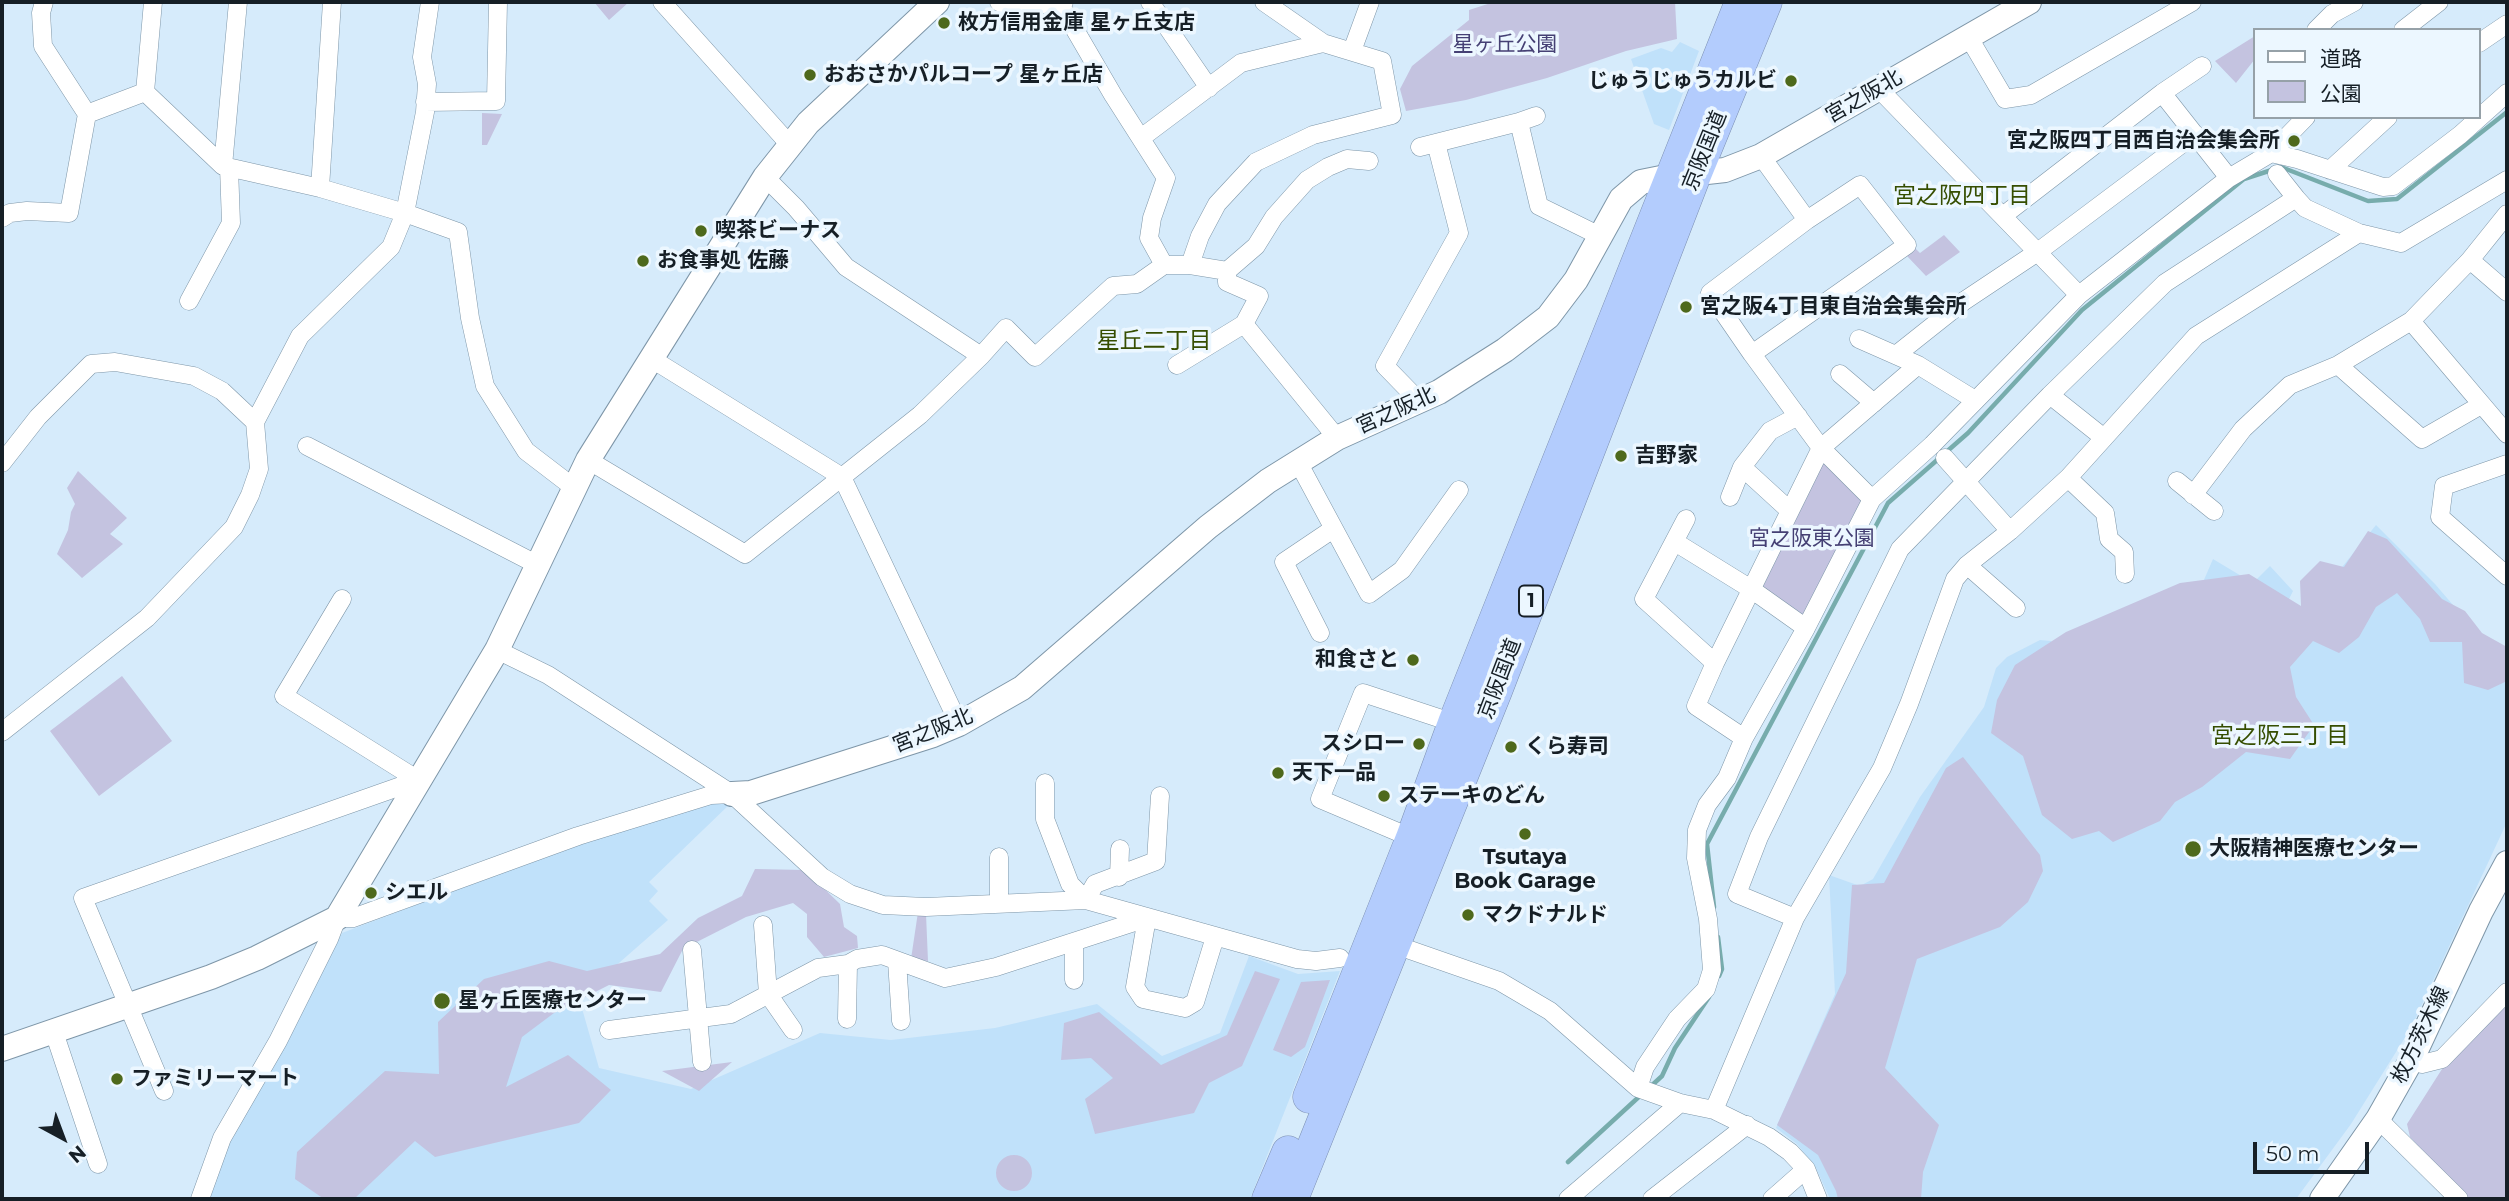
<!DOCTYPE html>
<meta charset="utf-8">
<style>
body{margin:0}
#map{position:relative;width:2509px;height:1201px;overflow:hidden;background:#d6ebfb;font-family:Montserrat,"Noto Sans JP",sans-serif}
canvas{display:block}
.frame{position:absolute;inset:0;border:4px solid #161f26;pointer-events:none}
.legend{position:absolute;left:2253px;top:28px;width:228px;height:91px;box-sizing:border-box;background:#ecf7ff;border:2px solid #96a1a8;margin:0;padding:9px 12px;list-style:none;font-size:21px;color:#161f26}
.legend li{display:flex;align-items:center;gap:14px;height:35px}
.legend b{width:35px;border:2px solid #96a1a8}
.north{position:absolute;left:28px;top:1103px;width:70px;height:70px;-webkit-text-stroke:5px #ecf7ff;paint-order:stroke;rotate:139deg;font-size:19px;font-weight:700;line-height:28px;text-align:center;color:#161f26}
.north::after{content:'';display:block;margin:auto;width:24px;height:32px;background:#161f26;clip-path:polygon(50% 0,100% 100%,50% 72%,0 100%)}
.scale{position:absolute;left:2253px;top:1142px;width:116px;height:32px;box-sizing:border-box;border:4px solid #161f26;border-top:0;padding-left:9px;font-size:21px;line-height:24px;white-space:nowrap;color:#161f26;-webkit-text-stroke:5px #ecf7ff;paint-order:stroke}
</style>
<div id="map">
<canvas width="2509" height="1201"></canvas>
<div class="frame"></div>
<ul class="legend">
<li><b style="height:9px;background:#fff"></b>道路</li>
<li><b style="height:19px;background:#c4c3e0"></b>公園</li>
</ul>
<div class="north">N</div>
<div class="scale">50 m</div>
</div>
<script>
const ctx = document.querySelector('canvas').getContext('2d');
ctx.lineJoin = 'round';
function fill(path, color) {
  ctx.fillStyle = color;
  ctx.fill(path, 'evenodd');
}
function shape(rows) {
  const path = new Path2D();
  for (const r of rows) {
    if (r.length === 3) {
      path.moveTo(r[0] + r[2], r[1]);
      path.arc(r[0], r[1], r[2], 0, 2 * Math.PI);
      continue;
    }
    path.moveTo(r[0], r[1]);
    for (let i = 2; i < r.length; i += 2) path.lineTo(r[i], r[i + 1]);
  }
  return path;
}
function stroke(path, color, width, dash) {
  ctx.strokeStyle = color;
  ctx.lineWidth = width;
  ctx.lineCap = dash ? 'butt' : 'round';
  ctx.setLineDash(dash || []);
  ctx.stroke(path);
}
function write(font, color, halo, rows, align = 'center') {
  ctx.font = font + ' Montserrat,"Noto Sans JP",sans-serif';
  ctx.lineWidth = 7;
  ctx.setLineDash([]);
  ctx.textBaseline = 'middle';
  ctx.strokeStyle = halo;
  ctx.fillStyle = color;
  for (const [text, x, y, turn = 0] of rows) {
    ctx.save();
    ctx.translate(x, y);
    ctx.rotate((+turn || 0) * Math.PI / 180);
    ctx.textAlign = isNaN(turn) ? turn : align;
    if (halo) ctx.strokeText(text, 0, 0);
    ctx.fillText(text, 0, 0);
    ctx.restore();
  }
}
fill(shape([
 [1680,42,1699,51,1669,130,1654,124,1631,59,1661,48,1672,52],
 [2376,525,2435,584,2507,668,2507,822,2411,1028,2351,1124,2296,1199,1830,1199,1816,1168,1797,1144,1776,1128,1835,994,1829,875,1860,886,1873,879,1920,797,1984,707,1996,668,2007,657,2040,640,2051,641,2100,748,2161,679,2213,559,2253,583,2270,566,2293,591,2287,603,2301,618],
 [717,798,731,803,649,882,658,891,649,901,668,920,579,998,599,1068,691,1089,820,1033,891,1040,995,1028,1097,1004,1162,1056,1220,1033,1249,956,1298,974,1340,971,1250,1199,205,1199,223,1149,342,933,580,843]
]), '#c0e1fa');
fill(shape([
 [594,2,629,2,609,20],
 [1494,2,1675,2,1677,39,1626,51,1547,78,1466,100,1406,111,1400,89,1412,66,1469,20,1469,10],
 [2255,36,2255,59,2236,83,2215,61],
 [482,113,502,114,487,145,482,145],
 [1944,235,1960,252,1926,276,1907,256,1915,248,1920,253],
 [1824,459,1864,498,1804,621,1758,587],
 [78,471,127,518,110,534,123,544,82,578,57,554,68,530,71,512,75,504,67,488],
 [2368,531,2387,539,2442,599,2465,611,2482,633,2507,647,2507,681,2488,690,2464,683,2462,642,2430,642,2420,619,2397,593,2376,607,2359,637,2339,653,2313,641,2290,667,2296,697,2314,725,2290,759,2246,752,2202,787,2175,802,2160,821,2113,842,2099,831,2072,839,2042,815,2023,756,1991,733,1997,700,2015,665,2066,632,2180,583,2249,574,2301,606,2300,581,2320,561,2344,567],
 [122,676,172,741,99,796,50,731],
 [1963,757,2040,855,2043,871,2028,902,2000,927,1917,959,1885,1068,1939,1125,1923,1172,1921,1199,1838,1199,1836,1191,1818,1155,1777,1125,1846,973,1852,885,1884,883,1946,768],
 [755,869,805,870,840,904,844,927,857,936,858,948,824,957,807,937,807,914,793,903,746,917,683,949,661,992,609,985,554,1013,522,1037,506,1087,568,1055,611,1090,579,1123,435,1157,415,1141,354,1199,324,1199,295,1179,297,1152,385,1071,439,1074,438,1022,484,979,549,961,587,971,660,954,698,918,742,896],
 [918,912,926,914,928,961,911,959],
 [1255,971,1280,979,1242,1066,1209,1083,1194,1113,1095,1134,1085,1099,1113,1078,1091,1058,1061,1060,1064,1023,1099,1012,1161,1065,1227,1035],
 [1330,980,1305,1047,1291,1057,1273,1050,1301,982],
 [2507,1002,2507,1199,2469,1199,2410,1137,2407,1124,2442,1069],
 [732,1062,699,1091,662,1071],
 [1014,1173,18]
]), '#c4c3e0');
stroke(shape([
 [1714,907,1707,844,1888,503,1968,433,2082,310,2244,179,2281,167,2368,201,2397,199,2507,112],
 [1718,937,1722,969,1719,976],
 [1649,1088,1662,1076,1675,1048,1709,997],
 [1568,1162,1642,1094]
]), '#77acac', 4.5);
const street = shape([
 [44,2,41,13,43,46,87,114],
 [153,2,145,92,223,166],
 [238,2,223,166,320,188,405,213,458,232,470,318,485,386,526,451,573,487],
 [662,2,790,145],
 [999,2,1012,7,1064,2],
 [1150,2,1209,88],
 [1060,4,1113,95,1166,178,1152,218,1149,238,1164,265],
 [2316,30,2332,14,2354,2],
 [2403,30,2439,2],
 [1968,36,2005,99,2031,95,2192,2],
 [2479,43,2507,24],
 [1352,51,1370,2],
 [1879,89,2079,295],
 [2162,93,2229,178],
 [425,102,496,101,498,2],
 [1519,122,1539,206,1600,236],
 [1141,138,1241,63,1323,43],
 [1420,147,1519,122,1536,116],
 [2271,153,2306,117],
 [1761,156,1807,220],
 [2330,170,2388,117],
 [2277,174,2296,198],
 [765,177,796,208,846,267,981,356],
 [320,188,332,2],
 [2004,215,2162,93,2202,66],
 [2,218,10,213,27,211,69,213,87,114,145,92],
 [2470,260,2507,292],
 [1190,265,1200,236,1217,204,1256,162,1313,135,1392,115,1382,61,1323,43,1264,2],
 [1227,271,1227,282,1259,296,1244,324,1337,438],
 [189,301,231,223,229,167],
 [2411,321,2507,434],
 [1859,339,1918,365,1975,400],
 [1752,354,1907,245,1860,185,1807,220,1710,293,1752,354,1821,448,1872,499],
 [1896,355,1964,301,2039,251,2195,134],
 [652,359,842,477,959,724],
 [1177,365,1244,324],
 [2338,365,2422,439,2481,405],
 [1840,374,1874,403],
 [2050,395,2104,438],
 [1419,401,1385,366,1459,233,1436,143],
 [307,446,536,564],
 [1945,458,2010,531],
 [588,460,745,554,920,415,981,356,1006,328,1035,357,1113,286,1137,284,1164,265,1190,265,1227,271,1256,246,1274,217,1307,180,1328,167,1347,159,1369,161],
 [1298,462,1369,594,1402,570,1459,490],
 [2,463,38,417,91,364,115,362,194,376,222,391,255,422],
 [2507,464,2444,486,2440,517,2507,576],
 [2068,478,2105,513,2109,539,2124,552,2125,574],
 [2177,481,2214,511],
 [2193,495,2243,429,2290,385,2338,365,2411,321,2470,260,2507,214],
 [1730,497,1742,467],
 [1789,510,1742,467,1770,431,1798,416],
 [1686,519,1644,599,1715,663],
 [1675,542,1751,589,1806,628],
 [1967,565,2016,608],
 [342,599,284,696,418,780],
 [1320,633,1284,562,1333,529],
 [497,650,548,675,732,794,822,877,850,894,883,905,926,907,1086,900,1297,959,1316,961,1340,958],
 [2,732,147,618,234,527,250,495,259,469,255,422,300,336,391,247,405,213,425,112,427,84,422,57,430,2],
 [1744,738,1696,706,1715,663,1821,448,1918,365],
 [1045,783,1045,819,1070,884,1086,900,1095,884,1156,861,1160,796],
 [1412,838,1320,799,1363,693,1454,723],
 [999,857,999,903],
 [1119,877,1120,849],
 [1795,918,1737,894,1759,837,1900,549,2050,395,2165,283,2296,198,2305,208,2359,233,2401,243,2507,180],
 [763,925,768,994,793,1030],
 [692,950,702,1062],
 [1410,950,1499,981,1550,1011,1638,1088,1680,1103,1714,1110,1769,1137,1790,1152,1806,1169,1818,1199],
 [897,961,901,1021],
 [1074,980,1074,943],
 [847,1019,848,964],
 [609,1030,731,1014,818,968,848,964,857,959,882,955,945,978,996,967,1147,918,1135,987,1143,999,1185,1008,1195,1002,1215,937],
 [54,1032,98,1164],
 [2412,1059,2422,1064,2442,1059,2507,992],
 [1638,1088,1645,1067,1677,1019,1706,989,1712,970,1708,919,1696,858,1697,830,1707,805,1727,778,1744,738,1806,628,1872,499,1932,445,2079,295,2229,178,2271,153,2297,159,2383,187,2393,186,2460,135,2507,93],
 [164,1091,83,898,418,780],
 [1714,1110,1795,918,1882,768,1909,704,1955,579,1967,565,2010,531,2068,478,2196,336,2359,233],
 [2378,1119,2459,1199],
 [200,1199,222,1138,278,1041,329,939,337,918,353,918,578,836,711,795,732,794],
 [1568,1199,1680,1103],
 [1652,1199,1747,1125],
 [1772,1199,1806,1169]
]);
const secondary = shape([
 [732,794,751,793,933,735,959,724,1022,688,1208,527,1268,481,1337,438,1439,392,1505,350,1548,317,1576,280,1621,199,1641,182,1671,176,1725,170,1761,156,2029,2],
 [2,1049,211,977,257,958,337,918,497,650,588,460,765,177,808,123,937,2],
 [2322,1199,2378,1119,2412,1059,2481,911,2507,863]
]);
const highway = shape([
 [1309,1097,1412,838,1454,723,1741,2],
 [1268,1199,1288,1152],
 [1292,1199,1496,691,1695,175,1766,2]
]);
stroke(street, '#7e96a8', 19);
stroke(secondary, '#7e96a8', 26);
stroke(highway, '#7c8fb2', 33);
stroke(street, '#fff', 18);
stroke(secondary, '#fff', 24);
stroke(highway, '#b3ccfd', 32);
for (const [x, y, r, color] of [
 [944,23,7,"#4e691c"],
 [810,75,7,"#4e691c"],
 [1791,81,7,"#4e691c"],
 [2294,141,7,"#4e691c"],
 [701,231,7,"#4e691c"],
 [643,261,7,"#4e691c"],
 [1686,307,7,"#4e691c"],
 [1621,456,7,"#4e691c"],
 [1413,660,7,"#4e691c"],
 [1419,744,7,"#4e691c"],
 [1511,747,7,"#4e691c"],
 [1278,773,7,"#4e691c"],
 [1384,796,7,"#4e691c"],
 [1525,834,7,"#4e691c"],
 [2193,849,9,"#4e691c"],
 [371,893,7,"#4e691c"],
 [1468,915,7,"#4e691c"],
 [442,1001,9,"#4e691c"],
 [117,1079,7,"#4e691c"]
]) {
  const dot = new Path2D();
  dot.arc(x, y, r, 0, 2 * Math.PI);
  ctx.fillStyle = color;
  ctx.fill(dot);
  stroke(dot, '#ecf7ff', 2.5);
}
for (const [x, y, w] of [
 [1531,601,24]
]) {
  const box = new Path2D();
  box.roundRect(x - w / 2, y - 15.5, w, 31, 5);
  ctx.fillStyle = '#ecf7ff';
  ctx.fill(box);
  stroke(box, '#161f26', 2);
}
write('bold 19px', '#161f26', null, [
 ["1",1531,601]
]);
write('bold 21px', '#161f26', '#ecf7ff', [
 ["枚方信用金庫 星ヶ丘支店",958,23],
 ["おおさかパルコープ 星ヶ丘店",824,75],
 ["じゅうじゅうカルビ",1777,81,"right"],
 ["宮之阪四丁目西自治会集会所",2280,141,"right"],
 ["喫茶ビーナス",715,231],
 ["お食事処 佐藤",657,261],
 ["宮之阪4丁目東自治会集会所",1700,307],
 ["吉野家",1635,456],
 ["和食さと",1399,660,"right"],
 ["スシロー",1405,744,"right"],
 ["くら寿司",1525,747],
 ["天下一品",1292,773],
 ["ステーキのどん",1398,796],
 ["大阪精神医療センター",2209,849],
 ["Tsutaya",1525,858,"center"],
 ["Book Garage",1525,882,"center"],
 ["シエル",385,893],
 ["マクドナルド",1482,915],
 ["星ヶ丘医療センター",458,1001],
 ["ファミリーマート",131,1079]
], 'left');
write('21px', '#454074', '#ecf7ff', [
 ["星ヶ丘公園",1505,45],
 ["宮之阪東公園",1812,539]
]);
write('21px', '#161f26', '#ecf7ff', [
 ["宮之阪北",1864,97,-30],
 ["京阪国道",1705,151,-68],
 ["宮之阪北",1396,411,-24],
 ["京阪国道",1500,679,-69],
 ["宮之阪北",933,731,-22],
 ["枚方茨木線",2421,1035,-64]
]);
write('23px', '#364e01', '#ecf7ff', [
 ["宮之阪四丁目",1962,196],
 ["星丘二丁目",1154,341],
 ["宮之阪三丁目",2280,736]
]);
</script>
